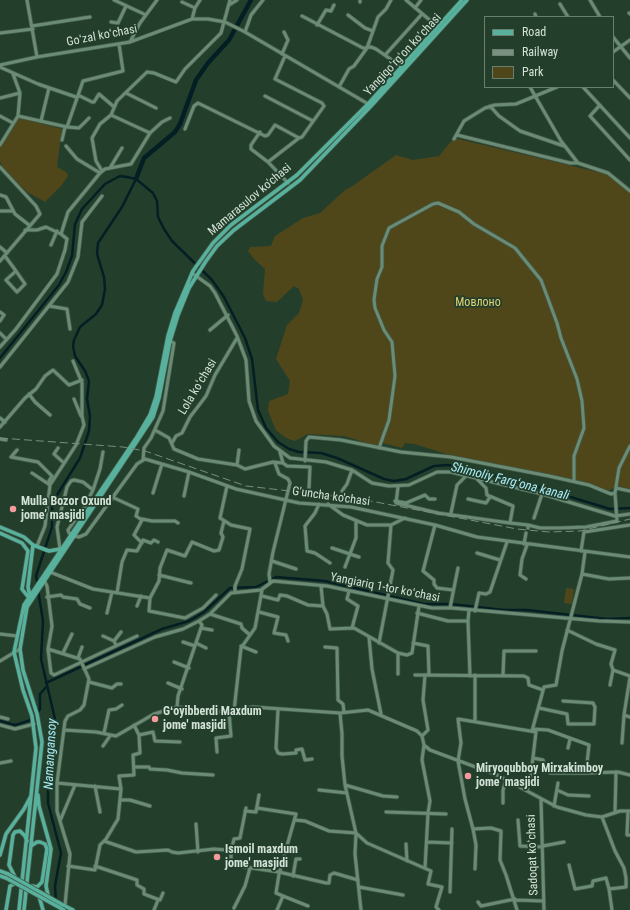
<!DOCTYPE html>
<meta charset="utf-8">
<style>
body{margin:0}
#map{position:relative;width:630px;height:910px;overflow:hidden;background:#233f2c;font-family:"Roboto Condensed",sans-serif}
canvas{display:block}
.legend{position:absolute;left:484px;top:16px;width:130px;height:72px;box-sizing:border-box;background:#233f2c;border:1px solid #698070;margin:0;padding:5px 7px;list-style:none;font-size:12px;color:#d2e2d6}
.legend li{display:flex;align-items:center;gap:8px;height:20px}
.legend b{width:20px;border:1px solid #698070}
</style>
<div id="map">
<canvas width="630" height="910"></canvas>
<ul class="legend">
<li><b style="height:5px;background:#57b19c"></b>Road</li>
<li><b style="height:5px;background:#798f7f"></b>Railway</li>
<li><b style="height:11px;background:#4f471a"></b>Park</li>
</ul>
</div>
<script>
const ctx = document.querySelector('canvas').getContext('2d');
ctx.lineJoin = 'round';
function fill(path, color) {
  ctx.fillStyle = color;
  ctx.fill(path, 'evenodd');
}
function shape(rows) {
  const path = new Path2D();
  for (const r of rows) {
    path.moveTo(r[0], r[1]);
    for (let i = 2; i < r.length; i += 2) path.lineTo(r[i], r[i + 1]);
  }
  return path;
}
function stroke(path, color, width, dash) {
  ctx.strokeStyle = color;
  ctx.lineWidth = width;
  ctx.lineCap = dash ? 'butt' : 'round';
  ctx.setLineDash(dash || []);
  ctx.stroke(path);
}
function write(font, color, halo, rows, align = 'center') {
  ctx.font = font + ' "Roboto Condensed",sans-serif';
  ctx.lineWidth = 3.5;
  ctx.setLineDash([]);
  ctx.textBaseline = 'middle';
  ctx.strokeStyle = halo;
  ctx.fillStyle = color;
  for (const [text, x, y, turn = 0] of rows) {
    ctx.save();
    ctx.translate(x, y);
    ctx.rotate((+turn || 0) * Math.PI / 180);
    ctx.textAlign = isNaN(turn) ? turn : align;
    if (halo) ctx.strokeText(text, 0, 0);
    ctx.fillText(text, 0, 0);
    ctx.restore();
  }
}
fill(shape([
 [18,118,62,129,57,167,66,172,68,176,61,186,45,202,27,192,3,169,0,161,0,147],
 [454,138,606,174,630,193,630,489,617,486,608,491,577,480,446,454,415,444,405,443,402,448,383,443,379,446,373,445,344,436,308,434,295,441,286,438,276,430,268,411,269,401,288,394,290,381,276,359,287,325,299,313,303,300,299,289,294,286,277,302,266,301,263,294,265,269,255,260,248,251,250,247,271,246,275,236,303,218,320,213,345,190,351,187,396,155,413,160,439,156],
 [566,588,574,589,572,604,564,603]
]), '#4f471a');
stroke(shape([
 [0,358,59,285,66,272,72,256,75,224,82,209,105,184,120,176,127,177,136,179,153,193,157,201,158,217,164,229,172,241,212,280,224,297,245,338,252,359,258,410,266,428,278,442,289,449,299,452,321,453,337,458,384,479,394,481,406,479,434,466,448,465,518,481,610,509,630,508],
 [38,585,36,576,52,527,52,507,57,495,80,458,89,431,90,416,87,399,89,381,85,371,75,356,73,346,74,340,80,327,96,314,102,305,105,289,104,277,97,254,98,243,122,207,136,179],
 [38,590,43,621,41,659,55,719,48,783,48,803,61,853,55,886,56,902],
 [46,683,162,629,189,621,204,612,230,588,256,587,276,577,325,581,424,604,451,604,504,610,527,610,607,619,630,618],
 [0,721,15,725,28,721,35,717,40,709,40,694,47,686]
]), '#031f24', 2.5);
stroke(shape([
 [136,179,144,158,175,132,180,124,196,80,208,63,229,40,251,0]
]), '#031f24', 4.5);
const minor = shape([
 [27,0,37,57],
 [114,0,146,15],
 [406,0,438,27],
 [590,0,600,17],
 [182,2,195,8],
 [360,2,360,0],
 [560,4,568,17],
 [229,5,237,0],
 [415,8,421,0],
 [629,13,630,14],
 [535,14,536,17],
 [348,15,365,28,373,31],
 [302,16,363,48,371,47,376,49,402,67],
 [192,19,195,8,200,0],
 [111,22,118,23,126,6],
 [317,25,326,10,331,11,334,5],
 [32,26,90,17],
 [245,32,251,15,263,0],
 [0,33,33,29],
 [613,37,630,58],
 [130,42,140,23,157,0],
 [613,52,630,40],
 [282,54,288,40,284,32],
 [386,54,422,14],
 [0,65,37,57,130,42,192,19,208,19,225,22,245,32,370,105],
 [0,67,38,84,76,97,80,96,92,102,94,102,99,94,113,106],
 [613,80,630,98],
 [339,87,349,69,354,66,367,48,378,17,386,9,391,0],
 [530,87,561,141,578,163,608,173,630,191],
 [583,87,630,138],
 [126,93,156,108],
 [265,96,313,121],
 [0,98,20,93],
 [600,105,590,116,630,160],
 [490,106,499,116,520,131,564,146],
 [111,115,150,133,162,122,170,118],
 [0,116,13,123],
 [18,116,67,127,83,81,123,71,119,44],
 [41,121,49,88],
 [67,127,79,128,89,118],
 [185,129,194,106,198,103,265,136,268,135,275,125,299,138,302,137,324,106,322,103,275,79,285,56],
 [260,132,251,145,251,149,268,162,288,183],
 [457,135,570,163,577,163],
 [454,139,464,121,485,108,495,105,516,104,557,87],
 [62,140,65,127],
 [0,145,18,116,20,93,13,74],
 [66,146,77,159,100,173],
 [268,162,299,138],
 [0,167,36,206,40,214,0,261],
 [110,168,122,148],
 [102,171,96,161,92,138,100,124,111,115,117,101,147,72,154,73,176,82,185,69,221,33,230,0],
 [0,195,6,197,15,214,29,225],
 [0,211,13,211],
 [25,230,37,230,46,227,61,234,68,212,100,173,105,169,131,164,150,133],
 [51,245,57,231],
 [0,247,7,253],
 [5,256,16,271,6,280,17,292,25,284,16,271],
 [192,273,210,286,215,293,237,336,246,360,249,401,256,421,274,446,290,458,326,462,352,470,372,483,389,486,409,485,437,472,451,472,542,494,615,516,630,514],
 [49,306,67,309,70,329],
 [0,312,4,315,0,321],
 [210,330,228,315],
 [0,333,6,339],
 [0,347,16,329,57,274,65,250,67,239,61,234],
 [0,367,68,282,78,257,82,222,102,196],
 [29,394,35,402,50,415],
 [74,399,81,416],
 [0,418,5,422],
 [0,427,25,398,36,389,45,376,53,370,69,385,82,380],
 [155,430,169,438,174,449,198,459,237,465,245,469,273,462,283,463],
 [0,439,6,440],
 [172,443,176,436,182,433,190,417,206,396,215,375,237,338],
 [58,448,54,454,64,463],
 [379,448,389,420,395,376,392,342,384,330,375,308,374,300,377,279,382,267,382,246,389,228,433,204,438,203,459,212,474,224,515,248,541,280,544,288,557,323,561,338,577,379,582,401,584,428,574,456,574,481],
 [17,450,11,457,38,462,52,476,49,481,50,485],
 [280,452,283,463,287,466,310,467,309,488],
 [143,460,144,448,151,438,163,411,174,343,170,341],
 [305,461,306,441,309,437,341,440,401,452,451,457,549,476,589,485,611,494,615,493,619,468,630,446],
 [237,465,239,450],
 [32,473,50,485],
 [227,486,220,518,231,525,250,529,242,569,235,586,235,592],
 [398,487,396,503,438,513,510,523,513,506,487,495,486,488,477,479],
 [616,488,630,491],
 [93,490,85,506,68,530,69,533,74,536,79,537,86,534,137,464,145,459,189,472,236,489,299,503,351,507,435,525,477,537,630,557],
 [342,491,347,484,352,470],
 [153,493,162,464],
 [184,496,189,472],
 [112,497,138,509,136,516,142,520,134,535,142,543],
 [468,499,486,503,490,497],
 [395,501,406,503,425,495,429,499,435,499],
 [319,504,315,513,305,526,307,551,315,553,330,563],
 [328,504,343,515,367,525,391,525,405,518],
 [451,513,457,485,466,476],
 [534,518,542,494],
 [142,519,152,521,175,521,178,523],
 [510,523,528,525],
 [435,525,423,571,434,580,434,584,437,588,453,590],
 [528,528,528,525,540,528,560,528,586,527,617,521,615,493],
 [524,544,526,533],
 [37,546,45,526,50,485,76,445,84,425,82,416,82,383,73,361],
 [332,548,359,557],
 [60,549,57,527,67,487,71,481,74,480,83,482,93,490,100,469,103,452],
 [581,551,584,532,630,525],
 [477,553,500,560],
 [272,561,296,569],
 [345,567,356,538,356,521],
 [50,572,93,589,150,598],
 [582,574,609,579,630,578],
 [159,575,191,583],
 [526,579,520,575,522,559,527,545],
 [44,580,47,586,52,626,48,649,80,659,89,679,84,705,80,710,68,716,65,721,57,783,57,811,70,854,65,905],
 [270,582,269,574,273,552,290,483,288,479,279,474,275,463],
 [321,586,323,606,327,614,330,629,354,628,398,653,407,655,412,653,419,606],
 [349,591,347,599,358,606,352,628],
 [117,593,122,562,127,550,137,551,143,540,151,543,154,540,158,542],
 [216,595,203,608,185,618,149,611,150,598,159,581,160,568,167,550,185,556,192,542,214,551,219,550,223,537,221,533,224,521],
 [262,596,278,600,280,595,287,596,308,605,323,606],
 [47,597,61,595,63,597,77,599,80,604,90,608],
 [137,606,141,596],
 [450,608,458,568],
 [469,610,468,621,470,676],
 [475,611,479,593,486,594,490,592,507,542],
 [259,612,278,617,274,633,286,635,288,641],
 [107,613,112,592],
 [417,613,448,621,468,621],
 [210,614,241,624,242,628,250,635],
 [201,628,212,630],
 [567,630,596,644,615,650,611,664,613,670,630,676],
 [0,634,17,636],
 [103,636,114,641,116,645],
 [369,637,372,669,381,714],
 [114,641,121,632],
 [183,642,195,646],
 [196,643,206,648],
 [379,643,393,570,388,563,391,525],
 [413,643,428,646,429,675],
 [241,646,256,652],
 [325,647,337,648,338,700,343,704,344,712],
 [48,649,51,673,54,675,137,636],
 [63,653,72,634],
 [78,658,82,647],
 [0,661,20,649],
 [174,662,189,668],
 [84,669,155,637,183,629,199,621,210,614,231,593,261,590,273,581,327,586,432,608,452,608,599,621,630,622],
 [398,674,398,653],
 [415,675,524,676,528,678,529,685,543,690],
 [503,675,504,651,536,651],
 [630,677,624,715,630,717],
 [89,682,112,688,117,684,121,684],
 [168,683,182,689],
 [610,685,613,670],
 [177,707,178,696,202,625,199,621],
 [539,708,567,714,568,724,594,724,595,707,593,703,563,701],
 [278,709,276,748,278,753,282,754,296,753,296,750,302,749,305,760,312,759],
 [234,711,241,648,255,628,262,590],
 [340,713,342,734,342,756,345,785,356,833,355,854,361,910],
 [0,717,8,719],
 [475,721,475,675],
 [0,725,15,729,34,724],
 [533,729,548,730,589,745,586,773,618,772,630,775],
 [64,730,96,732,116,736,154,714,177,707,222,712,253,707,340,713,368,710,417,731,422,736,424,745,430,750,497,775,557,807,586,815,602,817,620,811,630,811],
 [532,731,544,687,556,685,562,651,582,574,585,552],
 [104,733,109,710,116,709,122,705],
 [139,735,153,732,155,741,180,742],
 [422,736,428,730,423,700,425,675],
 [622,743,624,715],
 [424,745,422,760,430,801,428,813,425,868],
 [103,746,110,736],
 [568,748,570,739],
 [217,752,216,738,231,736,229,712],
 [533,758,543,760,547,771,550,773,586,773],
 [0,763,11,761],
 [135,767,149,767,150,769,167,770,182,773,213,775],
 [57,783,121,789,119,776,134,775,133,755,140,753,139,735,134,725],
 [345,785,383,796,397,797],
 [95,786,100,812],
 [319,790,347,793],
 [557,790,568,795,589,796],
 [541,799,544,910],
 [120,800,130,800,150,806],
 [503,803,503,790,506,780],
 [554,806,558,783],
 [257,808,296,814,279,874,276,893,283,896,277,910],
 [245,811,256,812,259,795],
 [628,811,627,835,630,835],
 [386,812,446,814],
 [615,813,616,772],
 [602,817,615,851,624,868,626,878,626,887,609,889,612,910],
 [295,820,305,821,329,831,356,833,367,843,431,871,428,884,442,887,436,907,439,910],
 [518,820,520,846,543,847],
 [60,821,75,785],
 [196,824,198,852],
 [473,829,476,845,475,869],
 [104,841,136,852,168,850,172,852,178,853,214,849,227,850,231,853,231,863,245,867,279,872,326,883,329,883,330,875,334,873,358,880],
 [427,842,452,843],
 [406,844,407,861],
 [543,846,564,842],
 [231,851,234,839,240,838,246,808],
 [569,865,575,889,592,886,593,881,606,878,609,889],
 [68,866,95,870,100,845,106,839,118,819,121,789],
 [95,866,137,880,137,885,144,889,144,894,157,899,160,900,163,893],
 [293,876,296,859,300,859],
 [359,887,403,895],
 [450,892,452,829],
 [283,896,308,906],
 [515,900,544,901],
 [478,902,481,906,515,899],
 [234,908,245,886,250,868],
 [154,910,158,900],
 [517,910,506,875,500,860,501,831,491,828,473,829,465,799,458,761,461,743,458,719,536,732,531,774,527,791]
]);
const major = shape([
 [0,527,24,537,33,545,28,587,30,596],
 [0,533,22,543,28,551,22,589,29,598],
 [33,545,49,551,60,549],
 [38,795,39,806,51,849,46,886,48,895],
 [31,846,37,842,40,842,45,844,47,849,42,882,37,887,32,886],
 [0,855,6,834,24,809,31,796],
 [0,871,8,874],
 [0,876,6,878],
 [15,877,9,865,13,835,15,832,20,831,25,836,27,841],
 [39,896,43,910],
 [63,905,73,910],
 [6,910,10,886,16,883],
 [19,910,36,748,32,716,23,690,14,652,24,605,137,437,150,415,156,397,168,336,175,313,193,271,213,243,231,225,297,175,368,104,462,0],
 [24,910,42,742,37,714,23,670,20,649,27,607,153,417,159,398,170,341,178,315,189,288,206,261,217,246,234,230,300,180,371,106,467,0]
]);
stroke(minor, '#415b4a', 4.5);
stroke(major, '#415b4a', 5);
stroke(minor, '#6c8b75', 3);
stroke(major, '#57b19c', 3.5);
stroke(shape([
 [0,438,123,447,145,451,246,486,360,499,517,529,549,532,580,531,630,519]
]), '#798f7f', 1, [8, 4]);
const majorBridge = shape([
 [8,874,63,905],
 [6,878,64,910]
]);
stroke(majorBridge, '#415b4a', 5, []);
stroke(majorBridge, '#57b19c', 3.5);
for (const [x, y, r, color] of [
 [13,509,4,"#f59b9e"],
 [155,719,4,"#f59b9e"],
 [468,776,4,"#f59b9e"],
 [217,857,4,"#f59b9e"]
]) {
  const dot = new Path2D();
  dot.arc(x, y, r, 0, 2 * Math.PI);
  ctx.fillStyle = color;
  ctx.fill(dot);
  stroke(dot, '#233f2c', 1.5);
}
write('12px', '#d2e2d6', '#233f2c', [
 ["Goʻzal koʻchasi",102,36,-11],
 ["Yangiqoʻrgʻon koʻchasi",403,55,-47],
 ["Mamarasulov ko'chasi",250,200,-40],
 ["Lola koʻchasi",198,387,-59],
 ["G'uncha ko'chasi",331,497,8],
 ["Yangiariq 1-tor koʻchasi",385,588,11],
 ["Sadoqat koʻchasi",533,855,-92]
]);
write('12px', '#e4d376', '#233f2c', [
 ["Мовлоно",478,303]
]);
write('bold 12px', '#d2e2d6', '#233f2c', [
 ["Mulla Bozor Oxund",21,502],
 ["jome’ masjidi",21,516],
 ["Gʻoyibberdi Maxdum",163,712],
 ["jome' masjidi",163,726],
 ["Miryoqubboy Mirxakimboy",476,769],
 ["jome’ masjidi",476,783],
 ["Ismoil maxdum",225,850],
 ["jome' masjidi",225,864]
], 'left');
write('italic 13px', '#aaeef9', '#233f2c', [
 ["Shimoliy Fargʻona kanali",510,482,14],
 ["Namangansoy",51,754,-87]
]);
</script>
